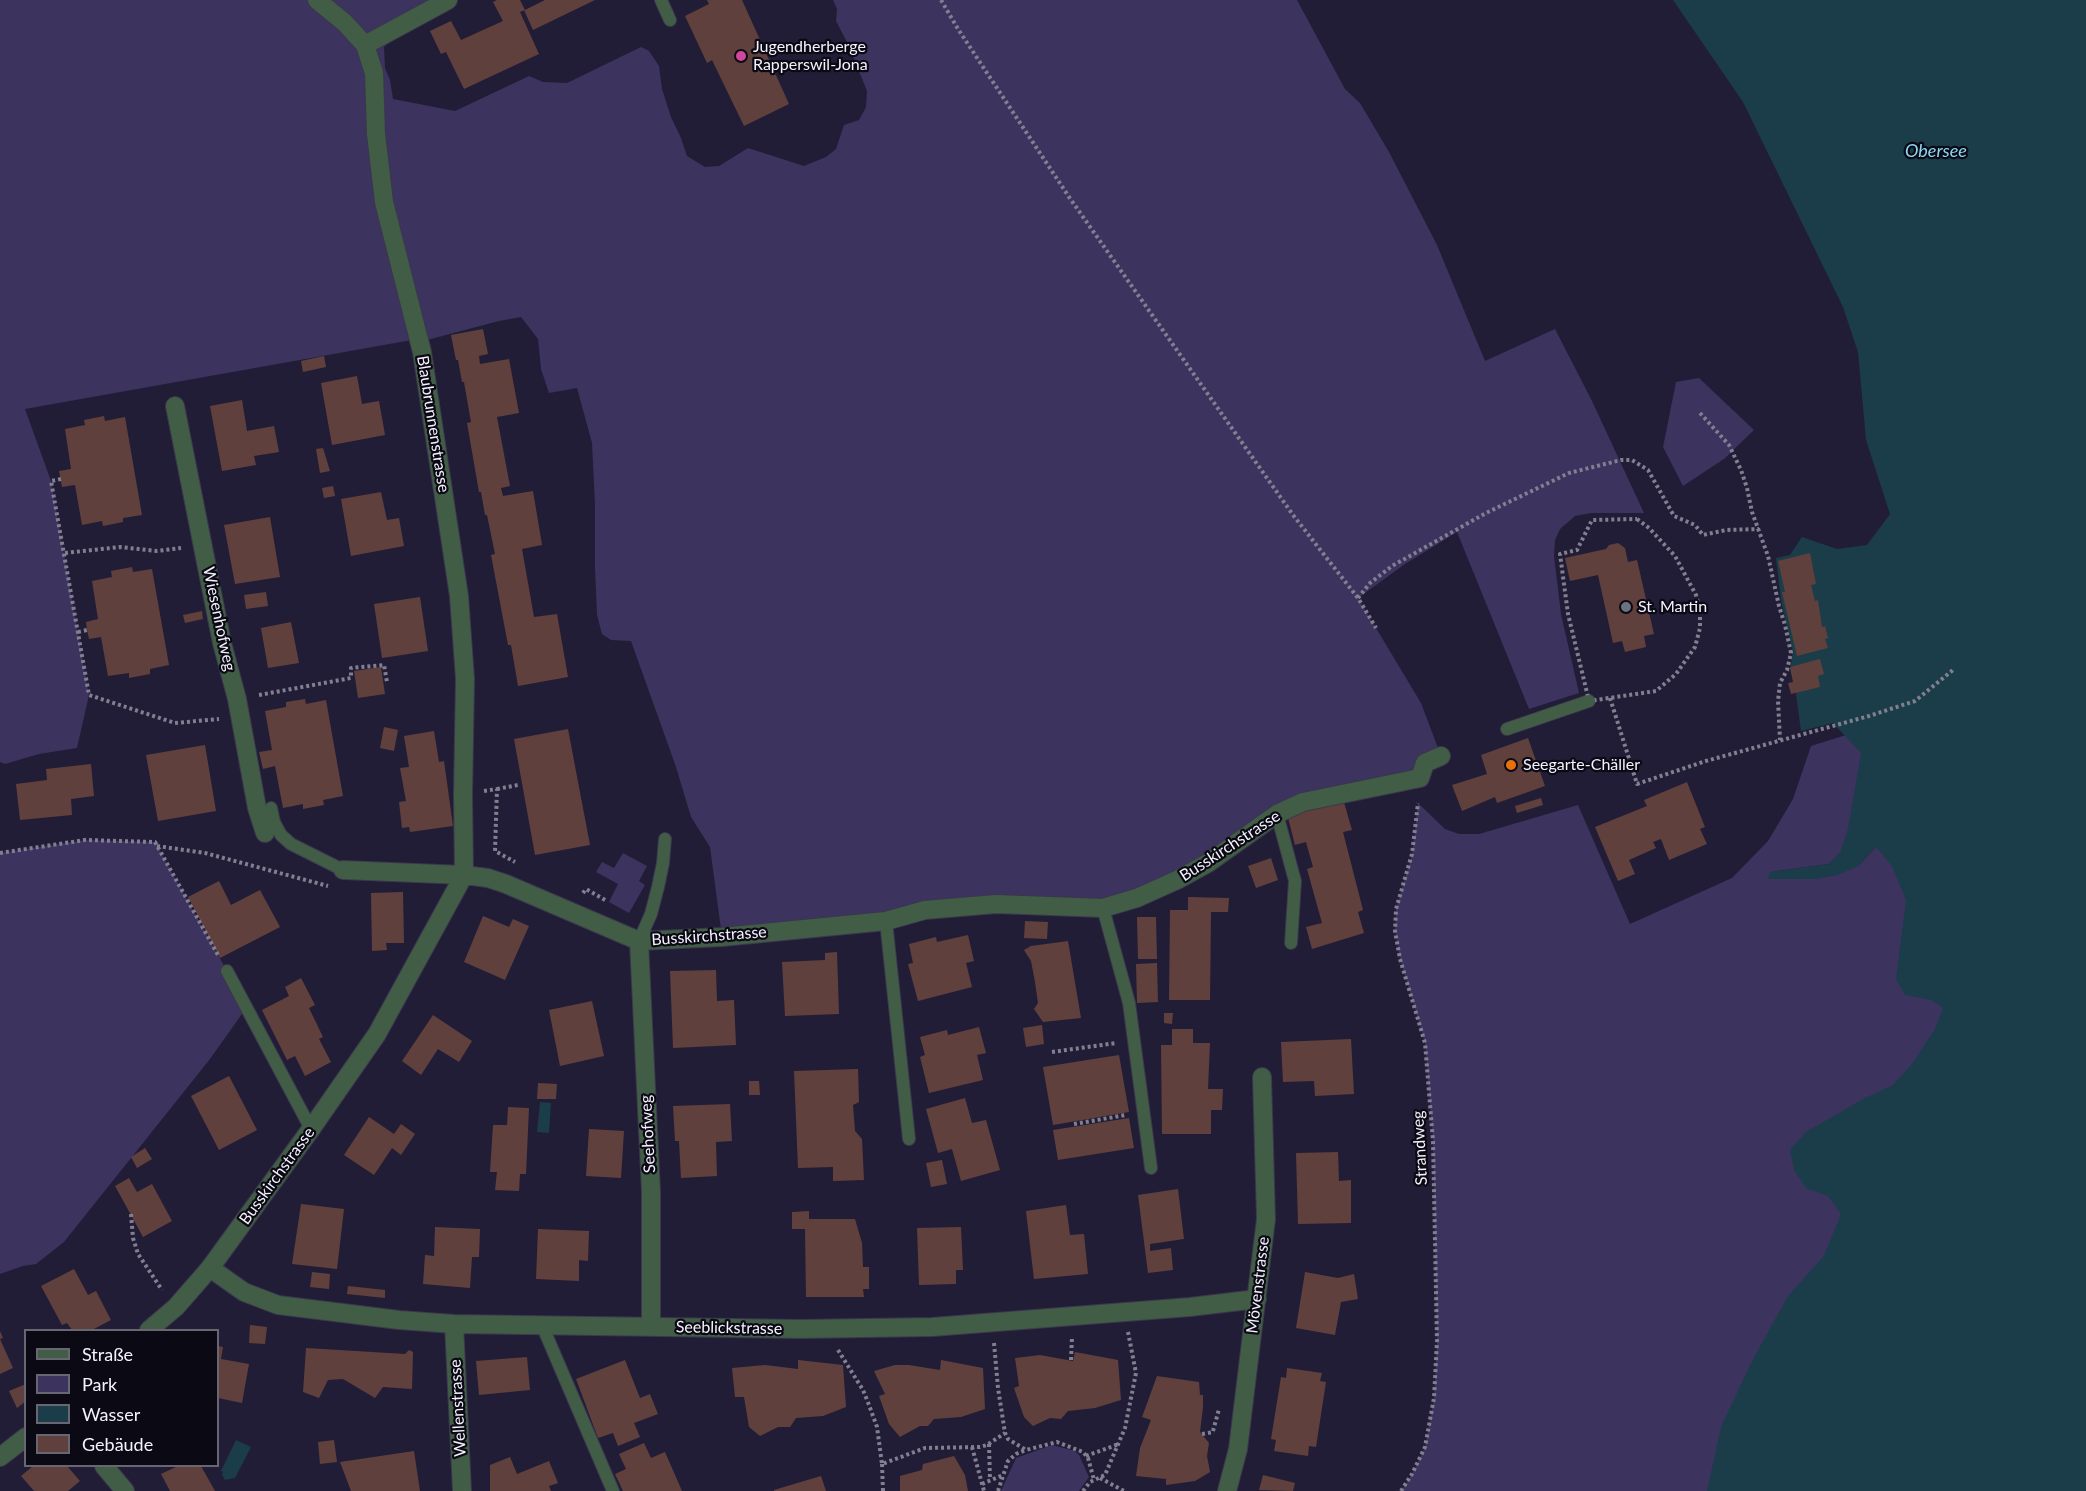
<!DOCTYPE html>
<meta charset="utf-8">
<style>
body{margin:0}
#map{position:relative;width:2086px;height:1491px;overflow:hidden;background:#221d36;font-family:Lato,sans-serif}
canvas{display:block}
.legend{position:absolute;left:24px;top:1329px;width:195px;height:138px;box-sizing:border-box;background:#0b0914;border:2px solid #686771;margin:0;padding:8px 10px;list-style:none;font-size:18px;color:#f4f3fd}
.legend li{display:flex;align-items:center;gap:12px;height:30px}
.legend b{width:30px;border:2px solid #686771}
</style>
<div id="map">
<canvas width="2086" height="1491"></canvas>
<ul class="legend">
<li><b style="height:8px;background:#415d46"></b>Straße</li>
<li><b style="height:16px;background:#3c335f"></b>Park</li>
<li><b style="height:16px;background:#1a3d49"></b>Wasser</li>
<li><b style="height:16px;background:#60403d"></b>Gebäude</li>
</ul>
</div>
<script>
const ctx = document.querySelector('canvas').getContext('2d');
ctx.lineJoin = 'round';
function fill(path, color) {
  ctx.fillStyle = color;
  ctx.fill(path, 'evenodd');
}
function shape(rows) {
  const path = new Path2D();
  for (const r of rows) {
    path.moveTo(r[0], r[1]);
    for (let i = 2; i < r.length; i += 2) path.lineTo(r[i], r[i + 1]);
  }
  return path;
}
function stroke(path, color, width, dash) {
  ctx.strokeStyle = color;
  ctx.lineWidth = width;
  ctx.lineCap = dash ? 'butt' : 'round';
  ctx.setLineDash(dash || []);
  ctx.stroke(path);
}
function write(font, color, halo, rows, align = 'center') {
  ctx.font = font + ' Lato,sans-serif';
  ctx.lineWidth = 4.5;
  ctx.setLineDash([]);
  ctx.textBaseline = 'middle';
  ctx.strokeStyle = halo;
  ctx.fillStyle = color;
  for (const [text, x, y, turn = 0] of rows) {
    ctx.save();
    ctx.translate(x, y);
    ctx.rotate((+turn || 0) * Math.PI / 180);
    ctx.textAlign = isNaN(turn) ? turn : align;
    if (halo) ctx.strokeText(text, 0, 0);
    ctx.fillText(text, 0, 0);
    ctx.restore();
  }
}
fill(shape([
 [0,0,455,0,399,32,384,47,385,68,390,80,393,99,455,111,529,76,543,82,567,83,641,47,649,51,659,66,662,89,671,117,681,138,687,156,705,167,719,166,748,148,804,166,826,157,836,149,844,125,859,120,866,107,867,91,848,44,836,21,837,9,833,0,1297,0,1345,89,1360,103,1389,152,1437,245,1485,361,1555,329,1592,401,1644,513,1591,513,1575,516,1560,529,1555,540,1554,556,1561,614,1579,693,1529,709,1457,532,1405,564,1358,598,1421,703,1441,756,1420,778,1303,802,1137,898,996,904,722,937,710,847,691,817,676,767,631,641,611,640,602,634,597,615,595,569,595,505,592,443,577,388,549,393,541,369,538,339,521,317,499,321,427,340,412,340,25,409,51,481,89,695,77,748,39,754,5,764,0,762],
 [1699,378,1754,430,1724,459,1683,486,1663,447,1676,382],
 [1846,735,2086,823,1962,1491,1401,1491,1412,1474,1425,1447,1434,1398,1437,1341,1433,1141,1425,1043,1400,959,1395,931,1396,909,1412,854,1418,803,1445,829,1459,834,1479,834,1578,805,1630,924,1732,878,1768,841,1793,799,1811,746],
 [1876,847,1858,866,1770,872,1829,864,1840,853],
 [85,840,155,842,227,971,244,1011,210,1059,64,1242,36,1264,23,1266,0,1274,0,853],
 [623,853,647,866,639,881,645,885,629,913,609,902,618,884,596,872,602,862,614,868],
 [1052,1445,1075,1451,1079,1455,1089,1477,1079,1491,1001,1491,1016,1458]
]), '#3c335f');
fill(shape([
 [1673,0,2086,0,2086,1491,1707,1491,1721,1427,1752,1361,1788,1296,1824,1256,1841,1214,1828,1196,1806,1188,1794,1170,1790,1150,1806,1132,1861,1100,1893,1085,1912,1064,1935,1029,1943,1008,1931,1000,1905,995,1896,979,1906,900,1892,866,1876,847,1858,866,1837,875,1816,879,1768,879,1770,872,1829,864,1840,853,1848,829,1861,753,1833,723,1801,731,1795,686,1790,670,1793,652,1781,600,1776,558,1790,555,1802,537,1837,549,1867,545,1890,514,1866,440,1858,352,1843,307,1743,102],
 [540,1102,551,1103,549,1133,537,1132],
 [236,1440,251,1447,235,1478,225,1480,222,1475,223,1472,221,1471]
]), '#1a3d49');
fill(shape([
 [497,0,520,0,525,10,545,0,595,0,533,30,524,10,525,10,520,12,539,54,464,89,446,52,441,54,430,31,451,21,461,40,503,21,493,2],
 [707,0,742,0,789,104,744,126,712,60,707,63,685,16,709,4],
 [483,329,488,354,479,356,480,364,509,359,519,413,497,417,510,486,501,488,503,496,533,491,542,545,522,549,534,617,557,614,568,677,518,686,511,645,508,645,491,555,495,554,487,515,485,515,481,492,479,492,467,423,471,422,464,382,462,382,458,360,456,360,451,335],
 [324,356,326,367,303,372,301,361],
 [357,376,362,404,379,401,385,435,332,445,321,383],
 [242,400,247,431,274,426,279,452,254,456,256,465,222,471,210,406],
 [104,416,105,421,125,417,142,515,123,518,123,522,103,526,102,521,82,525,75,485,62,487,59,471,71,469,65,429,85,425,84,420],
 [323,448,330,471,320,473,316,449],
 [333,486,335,496,324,498,322,488],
 [381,492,387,520,399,518,404,546,351,556,341,499],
 [270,517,280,577,235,584,224,525],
 [1618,543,1625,548,1628,562,1637,560,1654,634,1644,636,1646,647,1625,652,1622,641,1613,643,1598,575,1570,581,1565,558,1606,549,1609,545],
 [1810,553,1816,584,1811,585,1815,601,1818,600,1822,627,1825,626,1828,638,1825,639,1828,648,1797,656,1782,592,1785,592,1778,561],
 [132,567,133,572,152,569,169,665,150,669,150,674,129,678,129,673,108,676,101,637,89,639,87,630,86,622,98,619,92,581,112,577,111,571],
 [266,592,268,606,246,609,244,595],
 [420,597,428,651,382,658,374,604],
 [202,611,203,619,185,623,183,615],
 [291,622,299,663,268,668,261,628],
 [1820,659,1824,674,1818,676,1820,687,1791,694,1788,683,1793,682,1790,667],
 [381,667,385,694,358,698,354,671],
 [305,699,306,704,326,700,343,796,323,800,324,805,303,809,303,804,283,808,275,766,263,769,259,752,272,750,265,711,286,707,286,702],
 [384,727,398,730,394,751,380,748],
 [568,729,590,845,535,855,514,739],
 [434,731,439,762,444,761,453,826,410,832,409,827,402,828,399,802,406,801,400,768,409,767,404,736],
 [1528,738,1545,786,1497,803,1495,797,1462,811,1452,785,1487,774,1481,755],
 [205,745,216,811,158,821,146,755],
 [91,764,94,796,71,799,72,815,20,820,16,784,47,780,46,769],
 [1687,782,1705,827,1700,829,1707,844,1669,860,1661,839,1653,842,1656,848,1629,860,1635,874,1618,881,1595,827,1647,806,1644,800],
 [1541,798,1543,805,1517,813,1515,806],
 [1343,799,1352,830,1343,832,1363,910,1358,912,1364,933,1312,949,1306,927,1322,923,1307,869,1313,867,1306,842,1295,845,1287,814],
 [1271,858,1278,880,1256,888,1248,866],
 [219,881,231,905,260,890,280,927,220,958,188,897],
 [403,892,404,943,386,943,387,950,372,951,371,893],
 [1188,897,1229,898,1228,912,1211,912,1210,1000,1169,1000,1170,910,1188,910],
 [483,916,509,927,513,919,529,926,505,980,464,962],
 [1137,917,1156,917,1157,959,1138,959],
 [1025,921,1048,922,1047,939,1024,938],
 [968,935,974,961,966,963,972,987,918,1001,908,964,913,963,909,944,936,937,937,942],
 [1068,941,1081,1018,1043,1022,1034,1009,1038,1003,1035,982,1031,961,1024,950,1031,946],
 [837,952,839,1014,785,1016,782,962,825,960,825,953],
 [1157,963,1158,1002,1137,1003,1136,964],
 [716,970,717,1001,734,1000,736,1045,673,1048,670,971],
 [301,978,315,1005,309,1008,323,1037,319,1039,331,1062,305,1076,295,1056,287,1060,262,1010,289,996,285,987],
 [592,1001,604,1056,560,1066,549,1010],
 [1164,1013,1173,1013,1172,1024,1164,1023],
 [433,1015,472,1041,459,1062,438,1049,421,1075,402,1061],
 [1042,1025,1044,1044,1026,1047,1023,1028],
 [979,1027,986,1053,977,1055,983,1080,929,1093,920,1057,925,1055,920,1037,947,1030,948,1035],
 [1172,1029,1193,1029,1193,1043,1210,1043,1208,1089,1223,1089,1222,1110,1211,1110,1211,1134,1162,1134,1161,1045,1172,1045],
 [1351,1039,1354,1094,1315,1096,1314,1081,1283,1082,1281,1042],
 [1119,1055,1129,1112,1053,1125,1043,1067],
 [858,1069,859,1102,853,1105,855,1131,862,1139,864,1180,833,1181,833,1167,798,1168,794,1071],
 [229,1076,257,1130,219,1150,191,1096],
 [749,1081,759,1081,760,1095,749,1095],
 [538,1083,557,1084,556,1099,537,1099],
 [965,1098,972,1123,986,1120,1000,1170,961,1181,952,1149,938,1153,926,1109],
 [730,1104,732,1141,716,1142,717,1176,681,1178,679,1141,675,1141,673,1106],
 [508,1107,529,1108,526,1174,520,1174,519,1191,495,1190,497,1172,490,1172,493,1125,507,1125],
 [369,1117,394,1134,401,1124,415,1134,401,1155,392,1148,374,1175,344,1155],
 [1129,1118,1134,1148,1058,1160,1053,1130],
 [589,1129,624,1131,621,1178,586,1176],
 [145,1148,152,1159,137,1168,131,1157],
 [1338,1152,1339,1181,1351,1180,1351,1223,1298,1224,1296,1153],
 [942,1160,947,1184,931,1187,926,1163],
 [129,1178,137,1192,152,1184,172,1221,143,1237,115,1186],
 [1178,1189,1184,1239,1150,1244,1150,1251,1171,1248,1173,1270,1148,1273,1138,1195],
 [301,1204,344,1209,337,1269,292,1264],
 [1066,1205,1070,1235,1084,1234,1088,1274,1034,1279,1026,1211],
 [809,1211,809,1219,855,1219,862,1243,863,1267,869,1267,869,1289,863,1289,864,1297,806,1297,805,1229,792,1229,792,1212],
 [435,1227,480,1229,479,1257,472,1257,470,1288,423,1284,425,1255,434,1256],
 [961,1227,963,1270,956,1270,956,1284,919,1285,917,1228],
 [538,1229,589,1231,588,1261,579,1260,579,1281,536,1279],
 [74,1269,88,1295,96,1291,111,1320,92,1330,72,1330,67,1323,62,1325,41,1286],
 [312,1272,330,1274,329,1289,310,1287],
 [1305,1272,1338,1278,1354,1274,1358,1299,1341,1302,1335,1335,1296,1328],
 [348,1286,385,1290,385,1298,347,1294],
 [250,1325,267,1327,265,1344,249,1343],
 [0,1331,3,1338,0,1339,13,1368,0,1374],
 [218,1346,223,1347,221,1359,249,1364,242,1403,218,1398],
 [306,1348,405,1354,409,1350,413,1352,412,1389,383,1387,375,1398,343,1379,328,1380,319,1398,303,1392],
 [1075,1352,1118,1360,1121,1400,1095,1408,1068,1411,1061,1419,1050,1418,1033,1426,1024,1417,1014,1388,1019,1386,1015,1358,1040,1355,1073,1361],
 [527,1357,530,1390,479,1395,476,1361],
 [625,1360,640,1398,650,1394,658,1414,634,1423,640,1437,618,1446,613,1433,598,1438,576,1379],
 [798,1360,843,1365,846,1407,823,1416,796,1418,790,1427,778,1427,760,1436,749,1427,744,1397,735,1397,732,1368,765,1365,798,1369],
 [941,1360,983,1368,985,1409,961,1417,934,1419,928,1426,920,1426,900,1437,889,1424,879,1396,885,1394,874,1371,895,1365,909,1365,940,1370],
 [1287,1368,1322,1373,1320,1381,1326,1382,1316,1447,1309,1446,1308,1456,1274,1451,1276,1440,1271,1439,1281,1377,1286,1378],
 [1157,1376,1199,1382,1200,1395,1203,1395,1203,1407,1200,1432,1209,1443,1207,1456,1210,1472,1195,1481,1166,1485,1166,1479,1136,1476,1140,1448,1151,1420,1142,1417],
 [26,1384,26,1401,17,1408,9,1391],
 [334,1440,337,1462,320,1464,318,1442],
 [644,1443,651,1458,665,1452,682,1491,623,1491,615,1474,626,1469,619,1454],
 [414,1451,420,1491,351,1491,340,1462],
 [954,1456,965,1475,968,1491,900,1491,900,1476,922,1470,923,1464],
 [510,1457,517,1474,549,1461,558,1483,549,1486,551,1491,490,1491,490,1465],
 [33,1466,67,1466,80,1481,68,1491,34,1491,21,1476],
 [178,1466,201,1466,215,1491,170,1491,161,1474],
 [1263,1475,1295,1483,1293,1491,1259,1490],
 [821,1476,826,1491,774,1491,774,1490]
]), '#60403d');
const service = shape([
 [661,0,670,20],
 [1507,729,1589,701],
 [271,808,274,822,281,835,291,844,343,870],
 [1277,814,1295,881,1291,943],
 [1103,908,1129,1003,1151,1168],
 [886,921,909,1139],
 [639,941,651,914,658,887,663,863,665,839],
 [227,971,311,1129],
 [542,1325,613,1491]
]);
const minor = shape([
 [317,0,345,23,365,45,374,73,376,134,384,202,422,352,459,596,465,679,463,795,464,875,343,870],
 [365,45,448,0],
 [175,406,222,643,237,699,257,808,265,833],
 [639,941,651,1192,651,1327],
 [210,1268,244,1292,278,1305,399,1320,454,1324,801,1329,932,1327,1190,1307,1257,1299],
 [454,1324,462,1491],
 [104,1466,125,1491],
 [1227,1491,1238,1449,1266,1219,1262,1077]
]);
const tertiary = shape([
 [149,1330,176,1307,210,1268,311,1129,377,1034,464,875,488,878,506,884,639,941,722,937,886,921,925,910,996,904,1103,908,1137,898,1177,880,1208,863,1277,814,1303,802,1420,778,1425,763,1441,756],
 [0,1457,26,1437]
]);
stroke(service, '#3b374e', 14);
stroke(minor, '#3b374e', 20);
stroke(tertiary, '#3b374e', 20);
stroke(shape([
 [941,0,958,29,1069,197,1293,515,1358,598,1376,628],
 [1700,413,1729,445,1741,470,1747,488,1752,512,1768,556,1779,606,1785,625,1791,653,1787,670,1780,683,1778,701,1780,740],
 [61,479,51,481,89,695,175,723,219,719],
 [1637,519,1649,528,1675,556,1696,595,1700,610,1700,628,1695,647,1676,674,1656,691,1589,701,1568,614,1560,554,1577,550,1592,520,1637,519],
 [65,553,120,547,157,551,181,548],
 [1358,598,1370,583,1392,566,1486,513,1569,473,1621,460,1632,460,1648,470,1674,516,1695,525,1703,535,1726,530,1759,529],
 [78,632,87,630],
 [259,695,351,678,351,668,384,665,387,682],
 [1610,698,1637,784,1706,761,1869,716,1915,701,1953,670],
 [497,789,518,785],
 [484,791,497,789,495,851,515,862],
 [157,846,205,853,328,886],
 [0,853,85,840,155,842,218,955],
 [583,893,586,889,607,901],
 [1052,1052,1116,1043],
 [1074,1124,1126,1115],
 [131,1214,133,1238,138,1254,162,1290],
 [994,1343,998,1388,1005,1433,1008,1439,1026,1450,1057,1442,1083,1452,1088,1458,1094,1480],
 [838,1350,863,1390,869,1405,877,1427,882,1464,925,1448,980,1447,987,1445,1005,1433],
 [1071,1360,1072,1337],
 [1213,1431,1219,1409],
 [1202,1434,1214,1432],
 [989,1444,990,1480],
 [972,1447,984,1491],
 [1086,1456,1119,1444],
 [882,1464,883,1491],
 [1100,1478,1124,1491],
 [982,1484,1003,1475],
 [998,1491,1008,1461,1016,1454,1026,1450],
 [1083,1491,1090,1482,1105,1475,1125,1428,1136,1373,1128,1332],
 [1401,1491,1412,1474,1425,1447,1434,1398,1437,1341,1433,1141,1425,1043,1400,959,1395,931,1396,909,1412,854,1418,803]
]), '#827f91', 4, [3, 3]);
stroke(service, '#415d46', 12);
stroke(minor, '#415d46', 18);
stroke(tertiary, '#415d46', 18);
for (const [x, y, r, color] of [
 [741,56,6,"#d1479c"],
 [1626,607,6,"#6b7280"],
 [1511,765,6,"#e8710a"]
]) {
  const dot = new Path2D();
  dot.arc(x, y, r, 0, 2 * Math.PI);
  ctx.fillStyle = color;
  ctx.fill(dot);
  stroke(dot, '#0b0914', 2);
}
write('16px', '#f4f3fd', '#0b0914', [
 ["Jugendherberge",753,47],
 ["Rapperswil-Jona",753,65],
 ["St. Martin",1638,607],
 ["Seegarte-Chäller",1523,765]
], 'left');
write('16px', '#f4f3fd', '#0b0914', [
 ["Blaubrunnenstrasse",433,424,81],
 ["Wiesenhofweg",219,619,78],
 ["Busskirchstrasse",1230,846,-33],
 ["Busskirchstrasse",709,936,-4],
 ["Seehofweg",648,1134,-93],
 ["Strandweg",1420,1148,-93],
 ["Busskirchstrasse",277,1176,-54],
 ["Mövenstrasse",1258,1285,-83],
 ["Seeblickstrasse",729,1328,1],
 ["Wellenstrasse",458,1408,-93]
]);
write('italic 18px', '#8cd9f6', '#0b0914', [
 ["Obersee",1936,151]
]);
</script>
